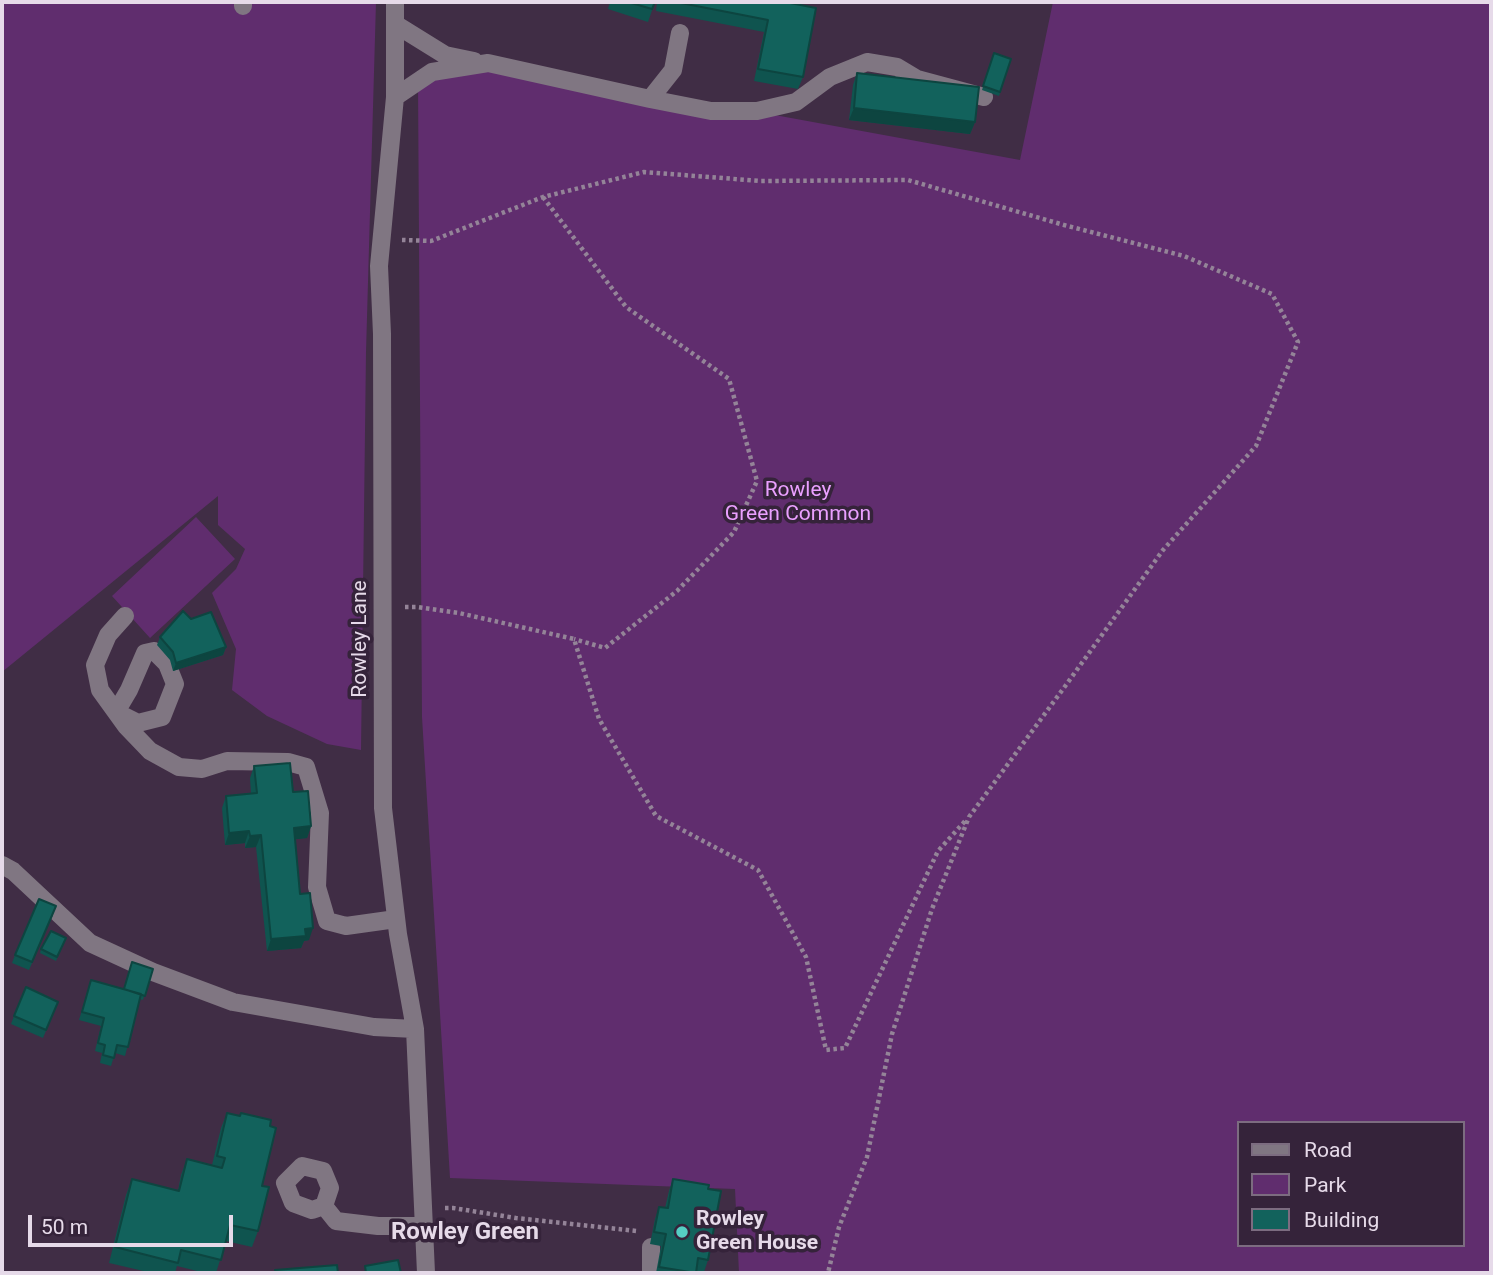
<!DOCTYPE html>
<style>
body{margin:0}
#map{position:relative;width:1493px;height:1275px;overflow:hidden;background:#402d45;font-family:Roboto,sans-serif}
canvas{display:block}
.frame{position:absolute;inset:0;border:4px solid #e6dae9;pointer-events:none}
.legend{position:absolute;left:1237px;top:1121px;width:228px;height:126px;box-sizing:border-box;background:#35233a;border:2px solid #7c6c80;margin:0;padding:9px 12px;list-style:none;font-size:21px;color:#e6dae9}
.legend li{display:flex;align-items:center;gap:14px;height:35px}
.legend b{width:35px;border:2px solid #7c6c80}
.scale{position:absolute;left:28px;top:1215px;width:205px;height:32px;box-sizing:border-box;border:4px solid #e6dae9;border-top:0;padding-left:9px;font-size:21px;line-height:24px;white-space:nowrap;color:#e6dae9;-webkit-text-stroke:5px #35233a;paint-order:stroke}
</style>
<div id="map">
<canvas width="1493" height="1275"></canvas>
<div class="frame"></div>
<ul class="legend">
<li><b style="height:9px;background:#807682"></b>Road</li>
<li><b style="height:19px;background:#602d6e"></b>Park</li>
<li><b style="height:19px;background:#12625c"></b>Building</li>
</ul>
<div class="scale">50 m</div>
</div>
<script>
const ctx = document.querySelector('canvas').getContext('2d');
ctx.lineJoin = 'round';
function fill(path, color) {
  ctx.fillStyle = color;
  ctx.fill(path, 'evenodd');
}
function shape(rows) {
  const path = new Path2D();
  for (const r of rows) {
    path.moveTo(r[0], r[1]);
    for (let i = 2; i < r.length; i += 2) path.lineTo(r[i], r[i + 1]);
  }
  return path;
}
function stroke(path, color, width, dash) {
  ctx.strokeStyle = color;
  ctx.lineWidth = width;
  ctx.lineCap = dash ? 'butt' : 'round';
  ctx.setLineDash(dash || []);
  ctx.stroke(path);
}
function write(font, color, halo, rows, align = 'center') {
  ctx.font = font + ' Roboto,sans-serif';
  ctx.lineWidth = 7;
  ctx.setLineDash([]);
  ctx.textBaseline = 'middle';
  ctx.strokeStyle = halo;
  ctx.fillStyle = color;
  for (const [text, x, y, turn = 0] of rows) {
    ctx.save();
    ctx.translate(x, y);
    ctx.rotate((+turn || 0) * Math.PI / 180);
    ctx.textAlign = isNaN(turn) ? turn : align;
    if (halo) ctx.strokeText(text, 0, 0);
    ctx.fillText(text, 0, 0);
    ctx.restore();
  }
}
fill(shape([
 [2,2,376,2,366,352,361,750,327,744,267,716,232,690,236,649,212,593,236,569,245,549,218,525,218,496,2,672],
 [1053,2,1491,2,1491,1273,739,1273,735,1189,450,1178,422,717,418,82,491,63,1020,160],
 [1239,1123,1463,1123,1463,1245,1239,1245],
 [196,517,235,559,150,638,112,596]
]), '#602d6e');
stroke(shape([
 [543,197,626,307,729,379,757,481,734,532,677,591,605,648,574,639],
 [402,240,431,241,543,197,644,172,761,181,908,180,1064,225,1184,256,1272,294,1298,342,1256,446,1163,550,1066,685,969,817,932,909,892,1034,867,1157,839,1227,828,1273],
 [405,607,417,607,459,613,574,639,599,719,656,816,758,870,806,957,826,1050,845,1048,938,851,966,820],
 [445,1208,453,1208,516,1218,637,1231]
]), '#948498', 4.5, [3.5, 3.5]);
stroke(shape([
 [395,2,395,97,379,266,382,334,383,808,398,934,415,1029,426,1273],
 [243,6,243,2],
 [395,24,445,55,474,61],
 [395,97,432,72,488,63,650,99,673,70,680,33],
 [650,99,711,111,757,111,796,102,830,77,867,62,897,67,917,79,984,97],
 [125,616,108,635,95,665,100,690,126,726,150,751,179,767,202,769,227,761,288,762,306,767,320,813,317,887,327,921,346,926,396,919],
 [154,651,167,664,175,684,162,717,138,723,116,712,129,690,145,653,154,651],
 [2,865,13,871,90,943,153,972,233,1002,374,1027,415,1029],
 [324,1206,312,1210,293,1203,285,1183,302,1166,323,1171,330,1188,324,1206,336,1221,378,1226,423,1226],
 [651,1273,651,1247]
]), '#807682', 18);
fill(shape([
 [610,2,655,2,648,22,608,9],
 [657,2,785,2,803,77,798,89,754,81,764,32,656,11],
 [994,53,1011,59,999,96,982,90],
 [857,73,975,122,970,134,849,120,853,85],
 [191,619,226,647,223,655,173,671,170,660,157,645,160,637],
 [254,766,293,792,311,826,307,838,295,839,300,894,309,940,304,941,301,948,267,951,256,847,245,848,245,843,225,845,222,808,226,796,251,794,250,778],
 [53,915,29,970,12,963,15,955],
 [66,938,56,961,40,953,41,949],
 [153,969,143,1000,140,999,125,1056,115,1053,111,1066,100,1063,102,1053,95,1051,101,1026,79,1020,91,980,123,989],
 [58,1002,43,1038,11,1024,14,1016],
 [227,1113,270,1126,262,1186,258,1231,252,1247,226,1241,216,1273,205,1273,177,1266,175,1273,152,1273,109,1263,126,1195,132,1179,178,1191,181,1175,187,1159,212,1165,221,1128],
 [673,1179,708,1189,708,1260,704,1272,696,1271,696,1273,656,1273,661,1246,650,1244,655,1219,659,1207,665,1208,669,1191]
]), '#0f544f');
fill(shape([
 [854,108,975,122,970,134,849,120],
 [226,647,223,655,173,671,176,663],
 [311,826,307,838,289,840,294,828],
 [249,831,245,843,225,845,229,833],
 [261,835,256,847,245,848,250,836],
 [313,928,309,940,304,941,301,948,267,951,271,939,305,929]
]), '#0d4540');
const building = shape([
 [628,2,655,2,652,9,628,2],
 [676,2,785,2,816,8,803,77,758,69,768,20,676,2],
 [994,53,1011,59,1000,92,983,86,994,53],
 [857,73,979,87,975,122,854,108,857,73],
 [183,611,191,619,211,612,226,647,176,663,173,652,160,637,183,611],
 [290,763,293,792,308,791,311,826,294,828,300,894,310,893,313,928,305,929,306,936,271,939,261,835,250,836,249,831,229,833,226,796,257,793,254,766,290,763],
 [39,899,56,906,32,962,15,955,39,899],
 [51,931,66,938,57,957,41,949,51,931],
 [132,962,153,969,145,996,124,989,132,962],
 [91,980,141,994,128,1047,117,1045,114,1058,103,1055,105,1045,98,1043,104,1018,82,1012,91,980],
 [26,987,58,1002,46,1030,14,1016,26,987],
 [227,1113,240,1116,241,1113,271,1120,270,1126,276,1128,262,1186,269,1187,258,1231,230,1225,221,1260,181,1250,178,1263,115,1247,132,1179,179,1191,187,1159,222,1168,225,1158,217,1156,227,1113],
 [673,1179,709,1185,708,1189,721,1191,708,1260,698,1258,696,1273,659,1267,666,1234,654,1232,659,1207,668,1208,673,1179],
 [398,1260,401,1273,366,1273,365,1266,398,1260],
 [337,1265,338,1273,276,1273,275,1270,337,1265]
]);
fill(building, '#12625c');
stroke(building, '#0d4540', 2);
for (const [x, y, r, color] of [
 [682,1232,7,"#56cec4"]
]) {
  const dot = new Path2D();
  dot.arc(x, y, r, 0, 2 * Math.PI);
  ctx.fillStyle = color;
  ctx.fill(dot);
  stroke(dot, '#35233a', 2.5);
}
write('21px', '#eaa0ff', '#35233a', [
 ["Rowley",798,491],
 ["Green Common",798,515]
]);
write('21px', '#e6dae9', '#35233a', [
 ["Rowley Lane",361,639,-90]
]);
write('bold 21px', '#e6dae9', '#35233a', [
 ["Rowley",696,1220],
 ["Green House",696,1244]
], 'left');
write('bold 24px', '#e6dae9', '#35233a', [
 ["Rowley Green",465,1233]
]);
</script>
